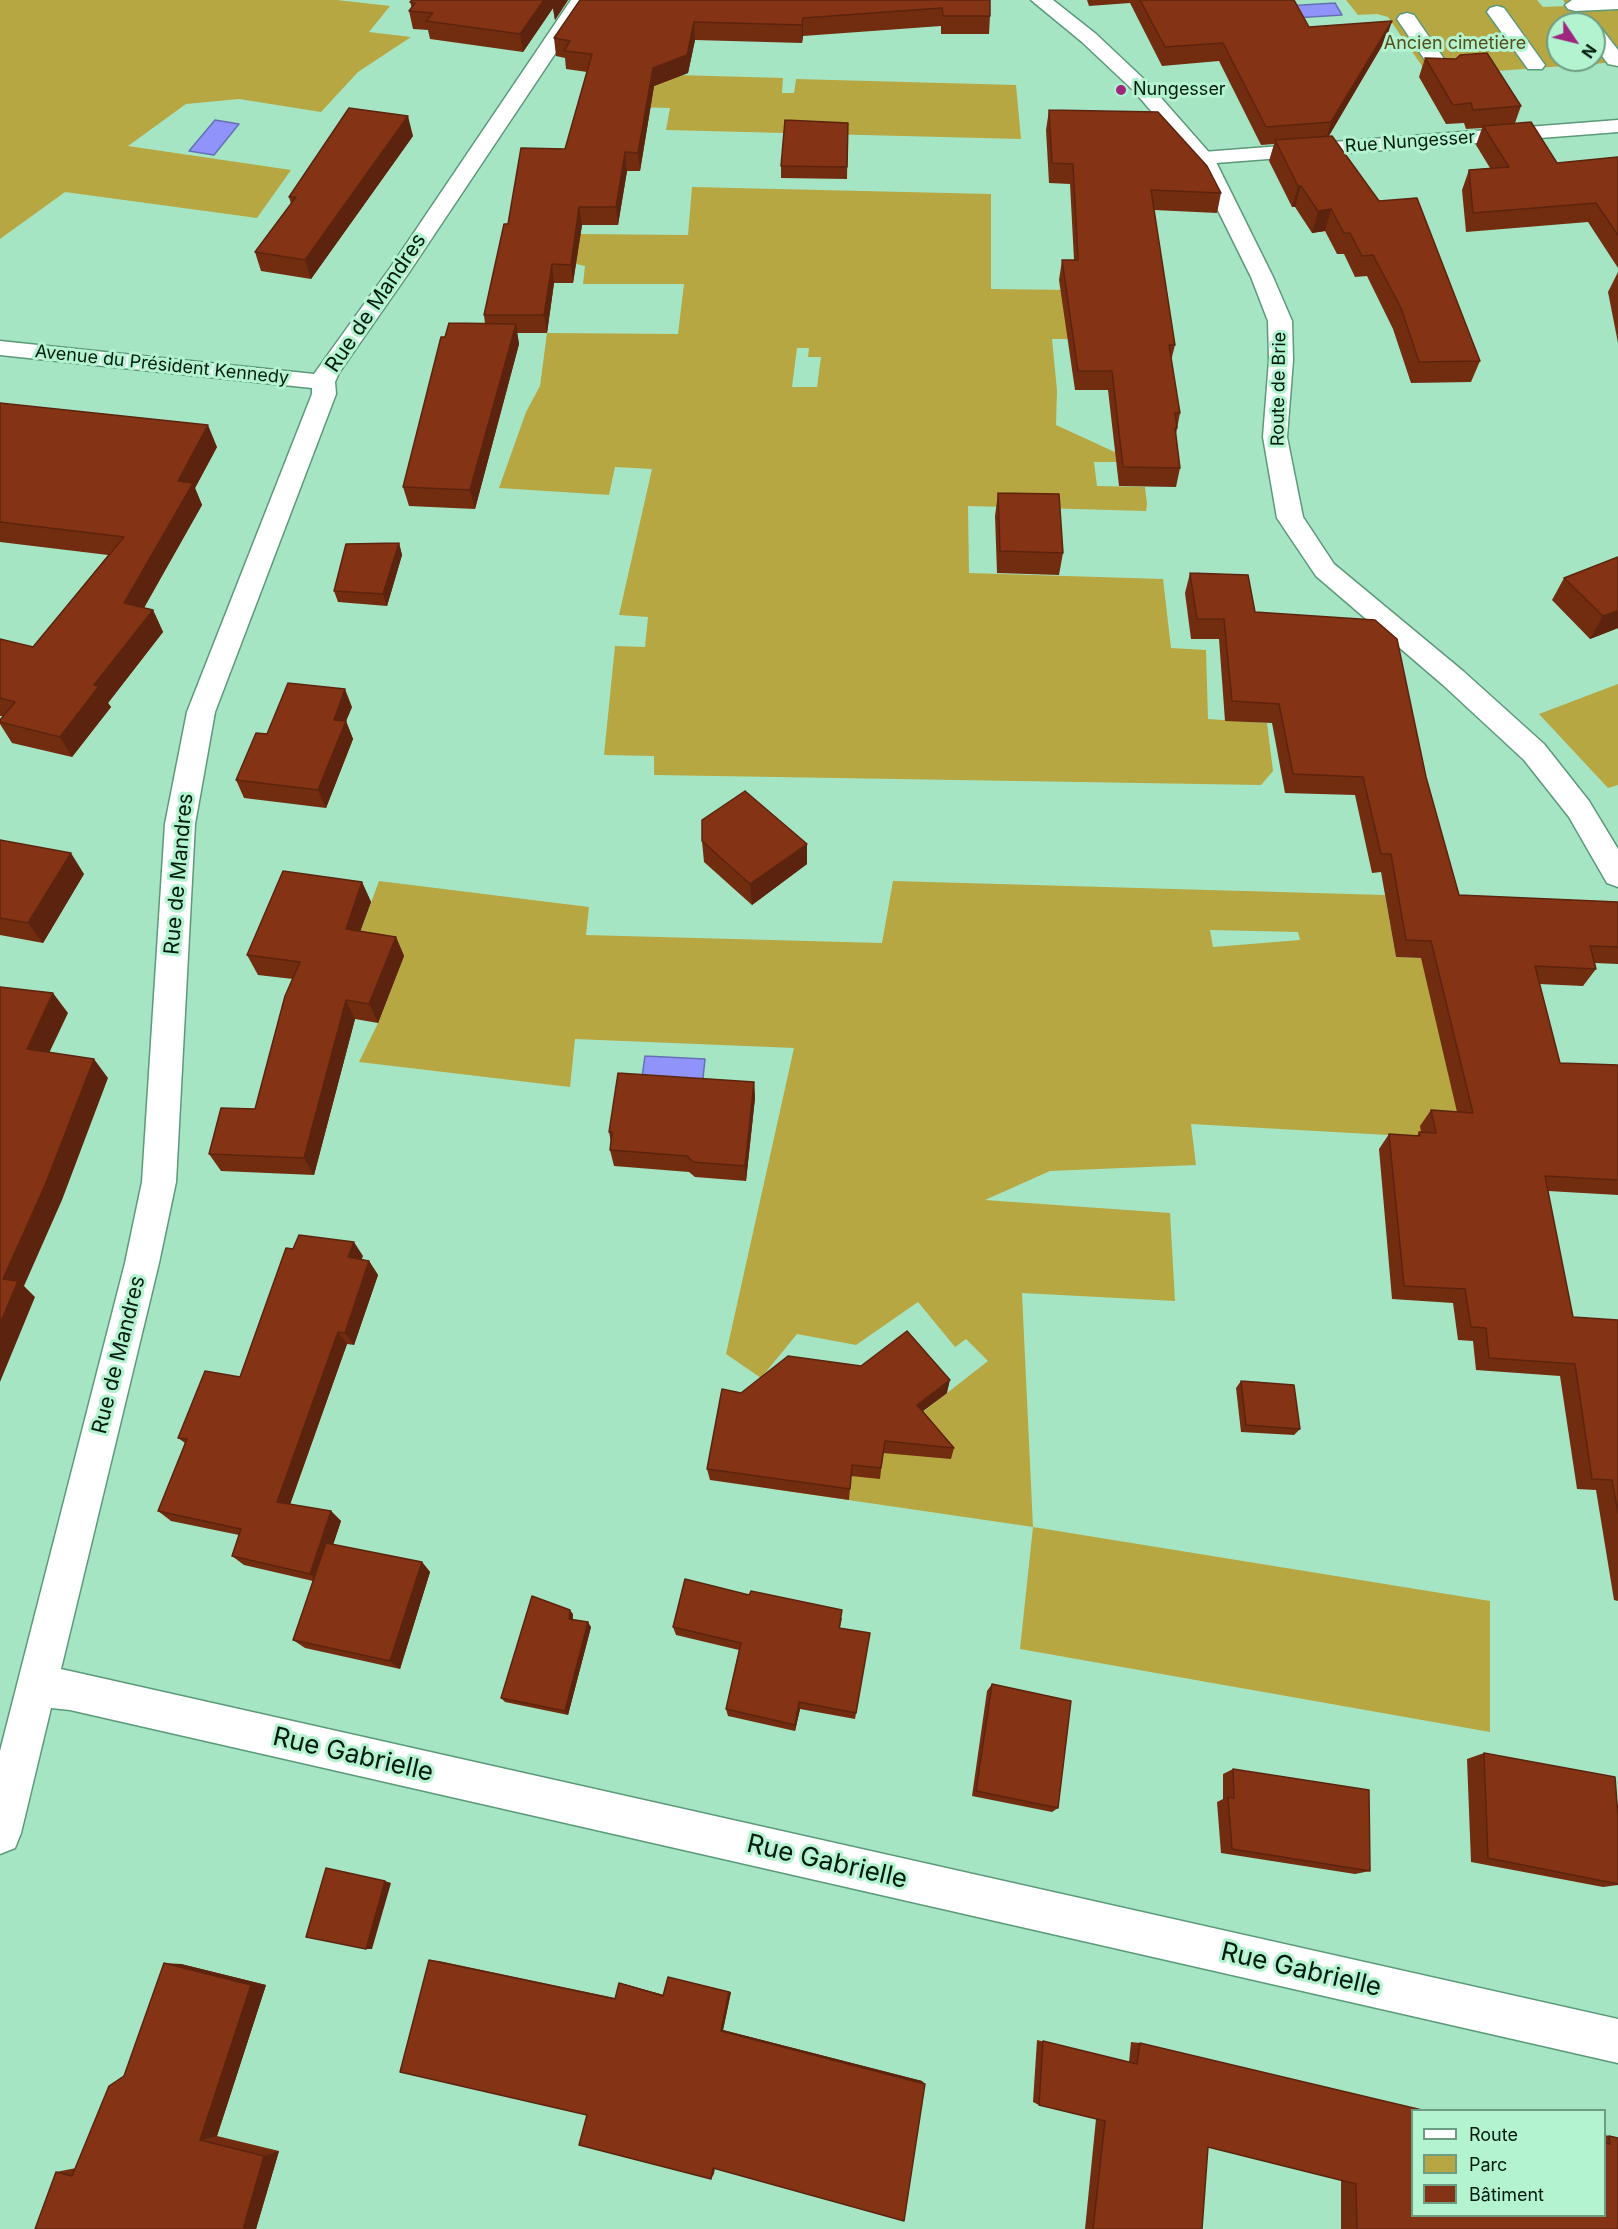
<!DOCTYPE html>
<meta charset="utf-8">
<style>
body{margin:0}
#map{position:relative;width:1618px;height:2229px;overflow:hidden;background:#a6e5c3;font-family:Inter,sans-serif}
canvas{display:block}
.legend{position:absolute;left:1411px;top:2109px;width:195px;height:108px;box-sizing:border-box;background:#b3f3d0;border:2px solid #6c9d83;margin:0;padding:8px 10px;list-style:none;font-size:18px;color:#021b0f}
.legend li{display:flex;align-items:center;gap:12px;height:30px}
.legend b{width:30px;border:2px solid #6c9d83}
.north{position:absolute;left:1546px;top:12px;width:60px;height:60px;box-sizing:border-box;background:#b3f3d0;border:2px solid #6c9d83;border-radius:50%;rotate:125deg;font-size:16px;font-weight:700;line-height:24px;text-align:center;color:#021b0f}
.north::after{content:'';display:block;margin:auto;width:21px;height:27px;background:#9d267f;clip-path:polygon(50% 0,100% 100%,50% 72%,0 100%)}
</style>
<div id="map">
<canvas width="1618" height="2229"></canvas>
<ul class="legend">
<li><b style="height:8px;background:#fff"></b>Route</li>
<li><b style="height:16px;background:#b7a743"></b>Parc</li>
<li><b style="height:16px;background:#843414"></b>Bâtiment</li>
</ul>
<div class="north">N</div>
</div>
<script>
const ctx = document.querySelector('canvas').getContext('2d');
ctx.lineJoin = 'round';
function fill(path, color) {
  ctx.fillStyle = color;
  ctx.fill(path, 'evenodd');
}
function shape(rows) {
  const path = new Path2D();
  for (const r of rows) {
    path.moveTo(r[0], r[1]);
    for (let i = 2; i < r.length; i += 2) path.lineTo(r[i], r[i + 1]);
  }
  return path;
}
function stroke(path, color, width, dash) {
  ctx.strokeStyle = color;
  ctx.lineWidth = width;
  ctx.lineCap = dash ? 'butt' : 'round';
  ctx.setLineDash(dash || []);
  ctx.stroke(path);
}
function write(font, color, halo, rows, align = 'center') {
  ctx.font = font + ' Inter,sans-serif';
  ctx.lineWidth = 6;
  ctx.setLineDash([]);
  ctx.textBaseline = 'middle';
  ctx.strokeStyle = halo;
  ctx.fillStyle = color;
  for (const [text, x, y, turn = 0] of rows) {
    ctx.save();
    ctx.translate(x, y);
    ctx.rotate((+turn || 0) * Math.PI / 180);
    ctx.textAlign = isNaN(turn) ? turn : align;
    if (halo) ctx.strokeText(text, 0, 0);
    ctx.fillText(text, 0, 0);
    ctx.restore();
  }
}
fill(shape([
 [0,0,337,0,390,6,369,32,411,37,358,72,321,112,239,99,186,104,128,146,291,170,257,218,65,192,0,239],
 [1346,0,1537,0,1543,7,1567,6,1563,0,1618,0,1618,62,1429,76,1388,17,1377,14,1358,15],
 [1558,24,1594,24,1594,60,1558,60],
 [642,74,783,78,782,93,794,93,796,79,1016,85,1021,139,666,130,670,108,634,107],
 [692,187,991,194,991,289,1073,290,1073,339,1052,339,1057,390,1056,425,1117,453,1118,462,1094,462,1097,486,1145,487,1147,504,1146,511,968,506,969,573,1163,579,1171,648,1206,650,1208,719,1267,723,1273,771,1261,785,654,775,654,756,604,755,615,646,645,647,648,617,619,615,652,469,615,467,609,495,499,488,526,412,540,386,547,333,678,334,684,284,583,284,585,266,576,264,580,234,688,235],
 [797,348,809,348,808,357,821,357,817,387,792,387],
 [1618,684,1618,785,1608,788,1539,714],
 [379,881,589,907,586,935,882,943,893,881,1385,895,1396,957,1522,961,1496,1115,1423,1137,1191,1124,1196,1165,1050,1171,985,1200,1170,1213,1175,1301,1022,1293,1033,1527,1490,1601,1490,1732,1020,1649,1033,1527,773,1489,777,1466,883,1453,915,1418,988,1361,966,1339,955,1347,918,1302,856,1345,797,1334,761,1378,726,1354,794,1048,575,1039,570,1087,359,1062,378,1023,354,949],
 [1210,930,1298,932,1300,940,1213,947]
]), '#b7a743');
const water = shape([
 [1335,3,1342,15,1294,18,1286,6,1335,3],
 [215,120,239,124,214,155,189,151,215,120],
 [645,1056,705,1059,702,1088,641,1084,645,1056]
]);
fill(water, '#9094fa');
stroke(water, '#6570b4', 1.5);
const service = shape([
 [1572,0,1618,0,1618,9,1575,11,1568,9,1565,5,1572,0],
 [1497,6,1504,8,1542,61,1545,65,1542,69,1528,69,1487,12,1490,8,1497,6],
 [1407,13,1414,15,1453,72,1450,76,1436,76,1433,72,1397,19,1400,15,1407,13],
 [1594,26,1601,28,1618,50,1618,66,1608,64,1594,45,1594,26]
]);
const minor = shape([
 [571,0,591,0,410,271,339,373,335,382,336,394,215,712,195,824,176,1182,159,1263,61,1669,1618,2019,1618,2063,70,1710,51,1708,21,1833,15,1848,0,1854,0,1751,125,1263,142,1182,165,824,187,712,312,394,312,388,0,355,0,341,314,374,390,268,571,0],
 [1618,120,1618,132,1203,164,1196,162,1192,158,1196,154,1203,152,1618,120]
]);
const tertiary = shape([
 [1031,0,1053,0,1096,34,1148,83,1214,158,1273,277,1292,321,1293,360,1287,437,1303,517,1334,564,1463,671,1544,744,1589,801,1618,849,1618,887,1607,883,1569,817,1524,760,1443,685,1316,576,1281,524,1277,518,1263,437,1269,360,1268,321,1251,277,1193,160,1134,91,1082,42,1031,0]
]);
stroke(service, '#5b9979', 3);
stroke(minor, '#5b9979', 3);
stroke(tertiary, '#5b9979', 3);
fill(service, '#fff');
fill(minor, '#fff');
fill(tertiary, '#fff');
fill(shape([
 [568,0,555,20,553,8,523,52,430,39,428,30,413,29,409,11,412,8,410,2],
 [580,0,990,0,990,16,989,34,941,34,941,26,803,36,802,43,695,40,688,73,654,86,640,171,627,171,618,225,582,225,573,283,554,283,547,333,517,333,519,344,475,509,409,506,403,487,445,337,485,324,484,315,508,224,565,149,587,72,566,69,565,58,556,56,554,38],
 [1087,0,1294,0,1309,27,1386,39,1329,136,1480,361,1471,382,1411,383,1393,329,1367,276,1355,277,1344,254,1337,254,1325,231,1312,233,1295,207,1292,207,1269,161,1274,144,1261,145,1219,61,1162,66,1130,3,1089,6],
 [1425,58,1521,106,1515,123,1557,163,1618,157,1618,268,1588,222,1466,232,1462,190,1469,170,1490,168,1476,145,1482,128,1466,129,1464,123,1446,124,1419,77],
 [1049,110,1221,193,1217,213,1154,210,1175,345,1171,361,1180,413,1176,434,1180,468,1176,487,1119,486,1108,390,1075,390,1059,280,1062,260,1074,260,1070,184,1049,183,1046,130],
 [848,123,847,179,781,178,781,166],
 [413,136,311,279,261,271,255,252,291,204,289,197],
 [1618,272,1618,343,1608,292],
 [0,403,217,447,195,488,202,505,144,608,153,610,163,632,108,703,111,707,72,757,12,743,0,724,0,720,3,716,0,716,0,639,33,647,108,555,0,542],
 [998,493,1063,553,1059,575,997,573,995,516],
 [399,543,402,555,387,606,338,602,334,591],
 [1618,557,1618,628,1590,639,1552,600,1564,578],
 [1190,573,1255,612,1426,777,1459,895,1618,902,1618,964,1595,963,1596,969,1583,986,1539,984,1560,1063,1618,1065,1618,1195,1548,1191,1573,1317,1618,1320,1618,1601,1614,1600,1596,1490,1577,1489,1560,1376,1476,1370,1473,1341,1458,1340,1453,1303,1392,1299,1379,1149,1389,1134,1417,1136,1419,1132,1421,1132,1420,1126,1431,1110,1457,1112,1421,958,1396,957,1381,872,1372,873,1355,795,1285,793,1272,723,1225,721,1219,639,1191,639,1185,593],
 [352,707,346,721,353,739,326,808,244,798,236,780,267,734],
 [0,840,84,874,43,943,0,935],
 [702,841,807,864,752,905,704,862],
 [362,882,371,902,360,931,396,937,404,956,378,1023,355,1019,314,1175,221,1171,209,1154,255,1109,293,979,258,975,247,955],
 [754,1082,755,1098,746,1181,695,1177,689,1172,614,1166,610,1150,611,1142,609,1132],
 [363,1256,361,1260,369,1261,378,1275,354,1345,347,1344,290,1505,331,1511,341,1521,333,1545,422,1562,430,1572,400,1669,305,1648,293,1640,313,1581,244,1565,232,1556,239,1535,171,1521,158,1511,185,1443,178,1438],
 [1241,1381,1300,1429,1294,1435,1241,1432,1236,1388],
 [741,1393,947,1393,923,1411,954,1448,951,1459,883,1453,880,1479,851,1476,849,1500,710,1480,707,1469],
 [573,1614,573,1620,591,1627,568,1715,505,1702,501,1698],
 [842,1618,840,1628,870,1633,855,1719,800,1709,795,1731,728,1716,726,1709,739,1650,676,1635,673,1627],
 [992,1684,1058,1808,1052,1812,972,1796,987,1691],
 [1484,1753,1618,1816,1618,1885,1603,1887,1471,1862,1467,1759],
 [1233,1769,1370,1871,1355,1874,1221,1853,1217,1802,1223,1799,1223,1774],
 [429,1960,439,1961,615,1998,624,1984,664,1995,671,1978,731,1992,723,2030,922,2081,715,2168,714,2174,711,2179,587,2115],
 [181,1964,266,1985,217,2136,279,2151,256,2229,35,2229,56,2172,76,2168],
 [1037,2040,1129,2062,1131,2042,1140,2043,1605,2216,1605,2135,1618,2138,1618,2229,1341,2229,1341,2180,1208,2147,1202,2229,1085,2229,1096,2119,1039,2105,1033,2102]
]), '#722d11');
fill(shape([
 [544,0,568,0,555,20,553,8,523,52,520,34],
 [803,18,803,36,802,43,802,25],
 [1392,21,1386,39,1326,140,1331,122],
 [694,22,695,40,688,73,654,86,640,171,638,153,653,68],
 [408,116,413,136,311,279,305,260],
 [625,152,627,171,618,225,616,207],
 [1298,186,1301,186,1295,207,1292,207],
 [579,207,582,225,573,283,571,265],
 [1331,209,1325,231,1312,233,1318,211],
 [552,264,554,283,547,333,544,315],
 [516,324,519,344,475,509,470,490],
 [208,425,217,447,195,488,202,505,134,625,124,603,178,481],
 [399,543,402,555,387,606,383,594],
 [153,610,163,632,108,703,111,707,72,757,60,737,94,685],
 [1618,611,1618,628,1590,639,1603,616],
 [345,689,352,707,346,721,353,739,326,808,318,790,334,720],
 [807,844,807,864,752,905,750,884],
 [71,853,84,874,43,943,28,923],
 [362,882,371,902,354,949,346,929],
 [396,937,404,956,378,1023,369,1004],
 [53,993,68,1013,42,1068,27,1049],
 [346,1000,355,1019,314,1175,304,1158],
 [94,1059,108,1078,62,1200,24,1286,35,1297,0,1382,0,1324,3,1279],
 [754,1082,755,1098,746,1181,745,1166],
 [354,1242,363,1256,357,1270,348,1257],
 [369,1261,378,1275,354,1345,345,1333],
 [338,1332,347,1344,287,1512,277,1502],
 [950,1380,947,1393,915,1417,917,1405],
 [331,1511,341,1521,320,1583,310,1574],
 [422,1562,430,1572,400,1669,390,1661],
 [570,1610,573,1614,572,1624,569,1619],
 [588,1622,591,1627,568,1715,565,1711],
 [799,1702,800,1709,795,1731,795,1725],
 [385,1881,391,1883,372,1949,366,1949],
 [164,1963,181,1964,266,1985,217,2136,200,2140],
 [619,1983,624,1984,667,1996,663,1996],
 [729,1992,731,1992,723,2030,922,2081,925,2084,721,2031],
 [279,2151,256,2229,243,2229,264,2156]
]), '#5c240e');
const building = shape([
 [412,0,544,0,520,34,426,21,433,13,409,11,415,3,410,2,412,0],
 [580,0,990,0,990,16,943,16,942,8,803,18,802,25,694,22,687,55,653,68,638,153,625,152,616,207,579,207,571,265,552,264,544,315,484,315,504,224,508,224,521,148,565,149,592,54,564,51,570,41,554,38,580,0],
 [1140,0,1294,0,1309,27,1392,21,1331,122,1266,127,1223,43,1165,47,1140,0],
 [1487,53,1521,106,1473,110,1471,103,1453,105,1425,58,1456,59,1460,55,1487,53],
 [349,108,408,116,305,260,255,252,296,197,289,197,349,108],
 [1049,110,1158,112,1207,166,1221,193,1151,190,1175,345,1169,345,1180,413,1175,413,1177,428,1175,428,1180,468,1123,467,1112,371,1078,371,1062,260,1078,260,1073,164,1052,163,1049,110],
 [785,120,848,123,847,167,781,166,785,120],
 [1531,122,1557,163,1618,157,1618,235,1596,203,1473,213,1469,170,1509,167,1483,126,1531,122],
 [1332,136,1379,201,1417,198,1480,361,1419,362,1401,308,1373,255,1362,256,1350,233,1344,233,1331,209,1318,211,1301,186,1298,186,1275,140,1332,136],
 [449,323,516,324,470,490,403,487,441,337,445,337,449,323],
 [0,403,208,425,178,481,193,483,124,603,153,610,94,685,99,686,60,737,0,722,0,720,15,702,0,698,0,639,33,647,124,537,0,522,0,403],
 [998,493,1059,494,1063,553,1000,551,998,493],
 [399,543,383,594,334,591,346,544,399,543],
 [1618,557,1618,611,1603,616,1564,578,1618,557],
 [1190,573,1248,575,1255,612,1375,620,1397,639,1426,777,1459,895,1618,902,1618,947,1590,946,1596,969,1535,966,1560,1063,1618,1065,1618,1180,1545,1176,1573,1317,1618,1320,1618,1513,1612,1480,1592,1479,1575,1364,1489,1358,1486,1328,1471,1327,1465,1289,1404,1286,1389,1134,1420,1136,1419,1132,1436,1133,1431,1110,1473,1113,1431,941,1406,940,1391,854,1381,854,1363,777,1293,774,1279,704,1232,701,1224,619,1197,619,1190,573],
 [288,683,345,689,334,720,346,721,318,790,236,780,256,733,267,734,288,683],
 [745,791,807,844,750,884,702,841,702,820,745,791],
 [0,840,71,853,28,923,0,918,0,840],
 [283,871,362,882,346,929,396,937,369,1004,346,1000,304,1158,209,1154,221,1108,255,1109,285,996,300,962,247,955,283,871],
 [0,987,53,993,27,1049,94,1059,46,1183,3,1279,18,1281,0,1324,0,987],
 [618,1073,754,1082,745,1166,693,1162,687,1156,610,1150,612,1132,609,1132,618,1073],
 [299,1235,354,1242,348,1257,369,1261,345,1333,338,1332,277,1502,331,1511,310,1574,232,1556,241,1529,158,1511,187,1439,178,1438,205,1371,240,1377,286,1248,293,1249,299,1235],
 [907,1331,950,1380,917,1405,954,1448,885,1441,881,1468,852,1465,850,1489,707,1469,722,1389,741,1393,788,1356,861,1366,907,1331],
 [1241,1381,1294,1385,1300,1429,1246,1425,1241,1381],
 [326,1543,422,1562,390,1661,293,1640,326,1543],
 [685,1579,749,1595,751,1591,842,1610,839,1628,870,1633,856,1713,799,1702,795,1725,726,1709,741,1643,673,1627,685,1579],
 [532,1596,570,1610,569,1619,588,1622,565,1711,501,1698,532,1596],
 [992,1684,1071,1701,1058,1808,976,1791,992,1684],
 [1484,1753,1615,1777,1618,1816,1618,1884,1488,1858,1484,1753],
 [1233,1769,1369,1790,1370,1871,1232,1849,1228,1797,1234,1798,1233,1769],
 [326,1868,385,1881,366,1949,306,1937,326,1868],
 [429,1960,615,1999,619,1983,663,1996,668,1977,729,1992,721,2031,925,2084,904,2221,713,2168,711,2179,579,2145,587,2115,400,2072,429,1960],
 [164,1963,251,1985,200,2140,264,2156,243,2229,35,2229,56,2172,72,2176,109,2086,124,2076,164,1963],
 [1043,2041,1137,2064,1140,2043,1422,2110,1413,2110,1413,2216,1605,2216,1605,2143,1610,2144,1609,2136,1618,2138,1618,2229,1357,2229,1356,2184,1208,2147,1202,2229,1093,2229,1105,2121,1039,2105,1043,2041]
]);
fill(building, '#843414');
stroke(building, '#5c240e', 1.5);
for (const [x, y, r, color] of [
 [1121,90,6,"#9d267f"]
]) {
  const dot = new Path2D();
  dot.arc(x, y, r, 0, 2 * Math.PI);
  ctx.fillStyle = color;
  ctx.fill(dot);
  stroke(dot, '#b3f3d0', 2);
}
write('18px', '#564d1a', '#b3f3d0', [
 ["Ancien cimetière",1455,44]
]);
write('18px', '#021b0f', '#b3f3d0', [
 ["Nungesser",1133,90]
], 'left');
write('18px', '#021b0f', '#b3f3d0', [
 ["Rue Nungesser",1410,142,-4],
 ["Avenue du Président Kennedy",162,365,6],
 ["Route de Brie",1279,389,-89]
]);
write('21px', '#021b0f', '#b3f3d0', [
 ["Rue de Mandres",376,303,-56],
 ["Rue de Mandres",179,874,-85],
 ["Rue de Mandres",119,1355,-76]
]);
write('26px', '#021b0f', '#b3f3d0', [
 ["Rue Gabrielle",353,1755,13],
 ["Rue Gabrielle",827,1862,13],
 ["Rue Gabrielle",1301,1970,13]
]);
</script>
